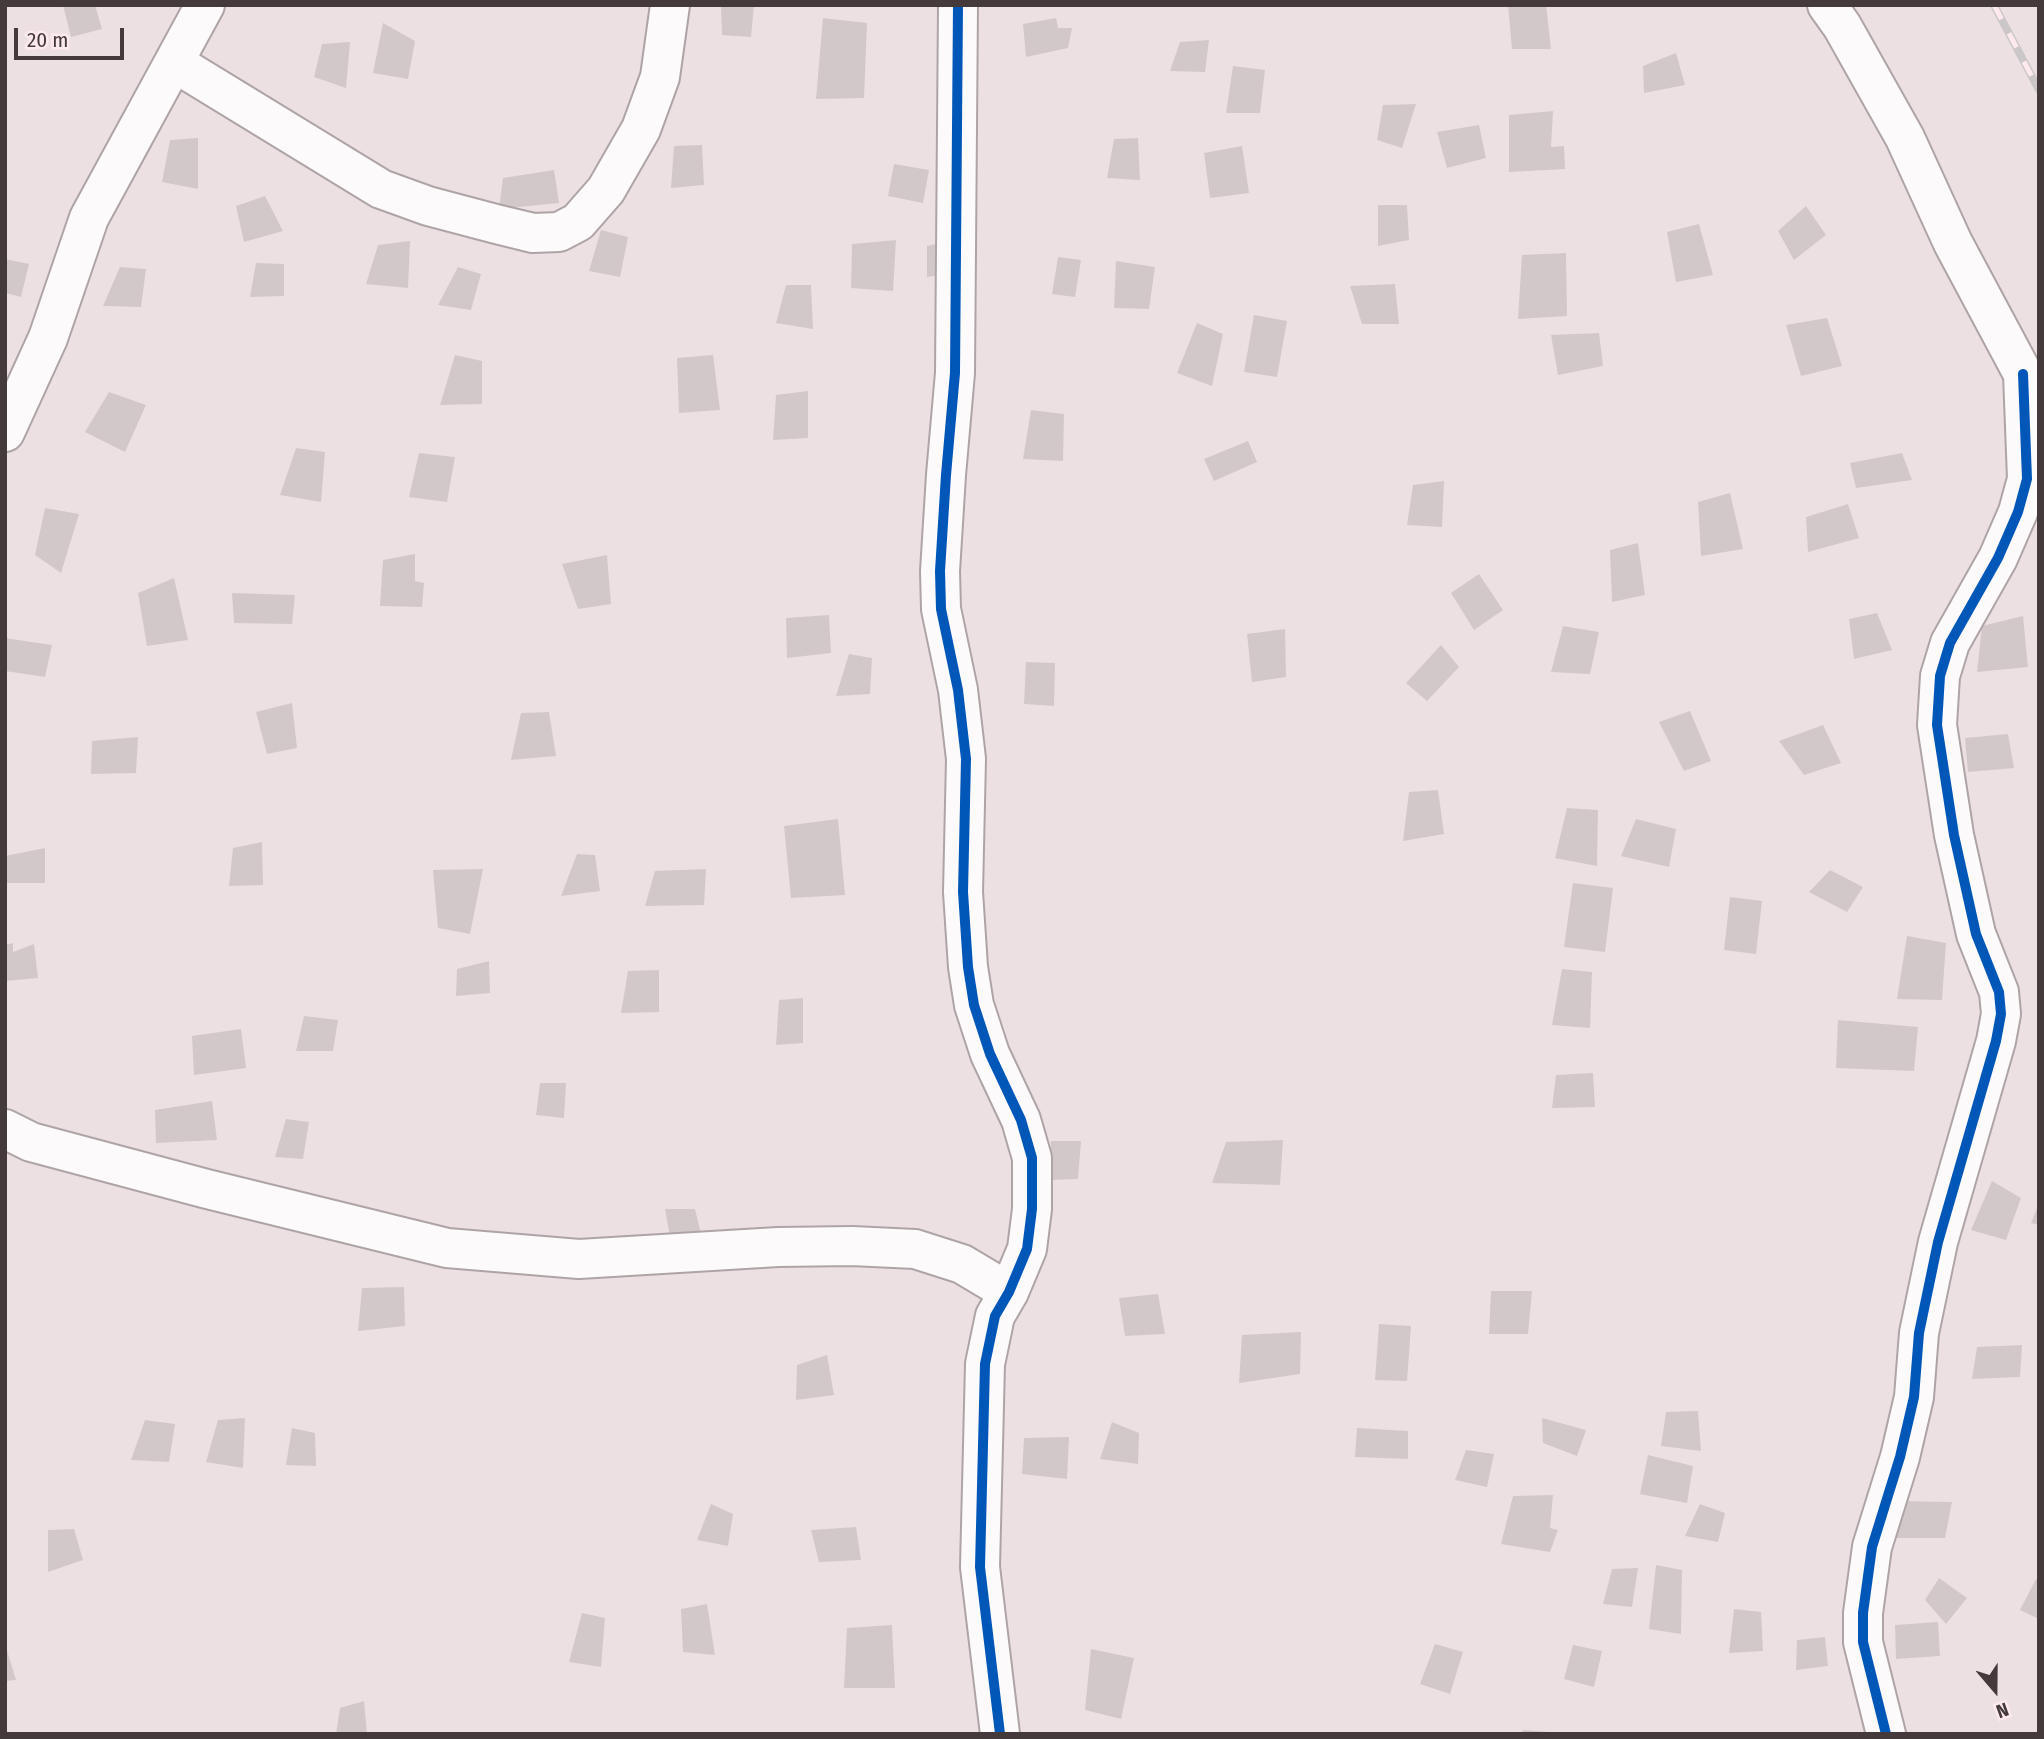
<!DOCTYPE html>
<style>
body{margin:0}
#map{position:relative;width:2044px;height:1739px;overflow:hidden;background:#ede0e3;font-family:"Fira Sans Condensed",sans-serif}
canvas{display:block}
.frame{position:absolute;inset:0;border:7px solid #443a3c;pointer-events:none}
.north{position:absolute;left:1960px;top:1655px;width:70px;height:70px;-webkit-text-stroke:5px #fde9ee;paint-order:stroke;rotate:160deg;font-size:19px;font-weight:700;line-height:28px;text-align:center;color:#443a3c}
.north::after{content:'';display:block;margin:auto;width:24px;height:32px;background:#443a3c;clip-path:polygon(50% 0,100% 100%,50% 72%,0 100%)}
.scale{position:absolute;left:14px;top:28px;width:110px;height:32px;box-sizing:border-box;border:4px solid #443a3c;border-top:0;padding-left:9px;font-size:21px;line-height:24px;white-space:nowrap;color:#443a3c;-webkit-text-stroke:5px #fde9ee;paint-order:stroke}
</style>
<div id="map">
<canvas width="2044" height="1739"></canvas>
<div class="frame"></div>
<div class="north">N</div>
<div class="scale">20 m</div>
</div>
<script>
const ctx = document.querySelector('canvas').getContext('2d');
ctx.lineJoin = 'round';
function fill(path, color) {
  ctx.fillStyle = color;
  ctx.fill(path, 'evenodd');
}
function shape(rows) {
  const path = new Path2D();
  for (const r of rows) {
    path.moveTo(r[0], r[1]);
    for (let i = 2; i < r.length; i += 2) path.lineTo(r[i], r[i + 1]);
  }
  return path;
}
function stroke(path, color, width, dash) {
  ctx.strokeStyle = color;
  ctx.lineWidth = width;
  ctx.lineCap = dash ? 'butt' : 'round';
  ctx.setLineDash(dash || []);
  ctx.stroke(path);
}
fill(shape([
 [63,5,95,5,102,29,71,37],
 [721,5,754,5,751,37,722,35],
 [1508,5,1546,5,1551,49,1512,49],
 [823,18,867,23,864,98,816,99],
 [1056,18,1058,28,1072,28,1068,48,1026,57,1023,24],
 [383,23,415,41,408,79,373,73],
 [1209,40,1205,72,1170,71,1180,42],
 [350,42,346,88,314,77,322,44],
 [1676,53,1685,85,1644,93,1643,66],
 [1233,66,1265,70,1260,113,1226,113],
 [1416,104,1402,148,1377,140,1383,105],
 [1553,111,1551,147,1564,146,1565,169,1509,172,1509,115],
 [1479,125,1486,158,1447,168,1437,132],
 [198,138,198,189,162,182,170,140],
 [1138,138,1140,180,1107,178,1114,139],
 [702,145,704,185,671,188,674,146],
 [1242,146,1249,193,1210,198,1204,153],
 [894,164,929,170,923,203,888,196],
 [554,170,559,203,499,209,503,178],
 [265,196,283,231,244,242,236,206],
 [1378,205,1407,205,1409,240,1378,246],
 [1806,206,1826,235,1794,260,1778,231],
 [1699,224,1713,275,1676,282,1667,232],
 [601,230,628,237,620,277,589,271],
 [896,240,893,291,851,288,852,244],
 [410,241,408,288,366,284,378,245],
 [949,241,952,273,927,277,927,246],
 [1566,253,1567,316,1518,319,1522,255],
 [1058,257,1081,260,1075,297,1052,294],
 [5,259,29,264,21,297,5,293],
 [1116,261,1155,267,1149,309,1114,308],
 [256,263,284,264,284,296,250,297],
 [120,267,146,269,141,307,103,306],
 [458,267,481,274,471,310,438,305],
 [1395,284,1399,324,1362,324,1350,286],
 [786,285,811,285,813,329,776,323],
 [1254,315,1287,321,1277,377,1244,372],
 [1827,318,1842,366,1801,376,1786,325],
 [1197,323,1223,334,1212,386,1177,373],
 [1599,333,1603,366,1558,375,1551,335],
 [455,355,482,361,482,404,440,405],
 [713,355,720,410,679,413,677,358],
 [808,391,808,438,773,440,776,395],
 [109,392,146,405,125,452,85,432],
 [1031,410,1064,414,1063,461,1023,459],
 [1248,441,1257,462,1214,481,1204,459],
 [296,448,325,452,321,502,280,495],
 [419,453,455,457,447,502,409,497],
 [1902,453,1912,480,1856,488,1850,463],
 [1444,481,1442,527,1407,525,1413,485],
 [1730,493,1743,549,1701,556,1698,502],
 [1848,504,1859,538,1808,552,1806,517],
 [45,508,79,514,61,573,35,555],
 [1638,543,1645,595,1612,602,1610,550],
 [415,554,415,581,424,583,422,607,380,606,383,560],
 [607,555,611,604,578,609,562,564],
 [1479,574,1503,610,1474,630,1451,593],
 [174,578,188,640,147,646,138,593],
 [232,593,295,595,292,624,234,623],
 [1877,613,1892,650,1854,659,1849,619],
 [829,615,831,653,787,658,786,618],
 [2023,616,2028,667,1977,672,1982,626],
 [1563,626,1599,632,1590,674,1551,672],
 [1285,629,1286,677,1252,682,1247,634],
 [5,638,52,645,45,677,5,671],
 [1441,645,1459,667,1427,701,1406,683],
 [849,654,872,658,870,694,836,696],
 [1026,662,1055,663,1054,706,1024,704],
 [292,703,297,748,267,754,256,712],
 [1690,711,1711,761,1684,771,1659,722],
 [549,712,556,756,511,760,521,713],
 [1823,725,1841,763,1804,775,1779,741],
 [2008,734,2014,768,1968,772,1965,738],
 [138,737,136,773,91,774,92,741],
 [1438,790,1444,834,1403,841,1409,792],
 [1567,808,1598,810,1597,866,1555,858],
 [838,819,845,895,791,898,784,826],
 [1636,819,1676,829,1669,867,1621,856],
 [262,842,263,885,229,886,233,848],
 [45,848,45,883,5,883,5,856],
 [577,854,595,855,600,891,561,896],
 [483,869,470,934,438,928,433,870],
 [706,869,704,905,645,906,655,871],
 [1830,870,1863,887,1847,912,1809,892],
 [1573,883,1613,888,1605,952,1564,947],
 [1730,897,1762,901,1756,954,1724,950],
 [1907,936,1946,943,1942,1000,1897,999],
 [13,943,13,952,34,944,38,978,5,981,5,945],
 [489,961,490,993,456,996,457,969],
 [1562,969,1592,972,1590,1028,1552,1025],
 [659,970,659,1012,621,1013,628,971],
 [803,998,803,1043,776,1045,779,1000],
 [304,1016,338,1020,333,1051,296,1051],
 [1838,1020,1918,1027,1914,1071,1836,1068],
 [241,1029,246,1068,194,1075,192,1036],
 [1593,1073,1595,1107,1552,1108,1556,1075],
 [540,1083,566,1083,564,1118,536,1115],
 [212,1101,217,1140,156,1143,155,1110],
 [286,1119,309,1122,303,1159,275,1157],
 [1283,1140,1280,1185,1212,1183,1226,1142],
 [1051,1141,1081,1141,1078,1179,1050,1180],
 [1992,1181,2021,1198,2006,1240,1971,1230],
 [2039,1203,2039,1225,2031,1223],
 [665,1209,695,1209,701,1234,670,1237],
 [404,1287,405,1326,358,1331,362,1288],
 [1491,1291,1532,1291,1528,1334,1489,1334],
 [1158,1294,1165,1334,1125,1336,1119,1298],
 [1379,1324,1411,1326,1407,1381,1375,1380],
 [1301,1332,1300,1374,1239,1383,1242,1335],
 [2022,1345,2020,1377,1972,1379,1977,1347],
 [827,1355,834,1395,796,1400,797,1365],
 [1698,1411,1701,1451,1661,1446,1666,1412],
 [245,1418,243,1468,206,1462,218,1420],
 [1542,1418,1586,1430,1577,1456,1543,1443],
 [145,1420,175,1424,169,1462,131,1460],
 [1112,1422,1139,1433,1138,1464,1100,1459],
 [292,1428,315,1433,316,1466,286,1465],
 [1357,1428,1408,1431,1408,1459,1355,1457],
 [1069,1437,1067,1479,1022,1474,1024,1438],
 [1466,1450,1494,1454,1487,1487,1455,1480],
 [1648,1455,1693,1466,1687,1503,1640,1494],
 [1553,1495,1550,1528,1558,1530,1550,1552,1501,1544,1513,1496],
 [1892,1501,1952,1502,1945,1538,1897,1538],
 [711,1504,733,1514,728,1546,697,1540],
 [1700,1504,1725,1513,1718,1542,1685,1536],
 [856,1527,861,1560,819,1562,811,1530],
 [74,1529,83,1560,48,1572,48,1530],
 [1656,1565,1682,1570,1681,1634,1649,1629],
 [1638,1568,1632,1607,1603,1604,1612,1569],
 [1939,1578,1967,1598,1946,1624,1925,1600],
 [2036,1579,2039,1580,2039,1619,2020,1610],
 [707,1604,715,1655,683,1652,681,1609],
 [1734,1609,1761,1612,1763,1651,1729,1653],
 [582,1613,605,1618,601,1667,569,1662],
 [1938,1622,1940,1656,1896,1659,1895,1625],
 [892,1625,895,1688,844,1688,847,1628],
 [1825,1637,1828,1666,1796,1670,1797,1640],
 [5,1644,16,1680,5,1681],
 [1435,1644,1463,1652,1450,1694,1420,1684],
 [1573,1645,1602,1651,1594,1687,1564,1679],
 [1091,1649,1134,1658,1121,1719,1085,1710],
 [364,1701,367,1734,336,1734,340,1708],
 [1523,1730,1549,1732,1548,1734,1521,1734]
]), '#d2c8ca');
const minor = shape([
 [958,5,955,373,946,475,940,571,941,609,958,690,966,759,963,892,968,967,974,1005,990,1054,1021,1120,1032,1158,1032,1209,1027,1249,1009,1292,995,1316,985,1364,980,1567,1000,1734],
 [1827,5,1842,26,1905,138,1953,243,2023,374,2038,395],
 [175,63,381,189,428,206,496,224,533,233,559,232,578,222,606,190,641,129,660,77,670,5],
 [5,432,48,338,89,218,205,5],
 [5,1129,31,1142,207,1189,447,1248,579,1259,778,1247,852,1246,915,1249,962,1264,1009,1292],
 [1886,1734,1863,1642,1863,1613,1872,1547,1900,1457,1914,1397,1919,1333,1938,1242,1996,1041,2001,1014,1999,992,1976,934,1954,835,1937,725,1940,676,1950,643,1998,558,2018,512,2027,479,2023,374]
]);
stroke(minor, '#aea4a6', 42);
stroke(minor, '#fcfafb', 38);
const rail = shape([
 [1994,5,2039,90]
]);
stroke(rail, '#cbc7c8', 8);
stroke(rail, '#fde9ee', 5, [16]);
stroke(shape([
 [958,5,955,373,946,475,940,571,941,609,958,690,966,759,963,892,968,967,974,1005,990,1054,1021,1120,1032,1158,1032,1209,1027,1249,1009,1292,995,1316,985,1364,980,1567,1000,1734],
 [1886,1734,1863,1642,1863,1613,1872,1547,1900,1457,1914,1397,1919,1333,1938,1242,1996,1041,2001,1014,1999,992,1976,934,1954,835,1937,725,1940,676,1950,643,1998,558,2018,512,2027,479,2023,374]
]), '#0057b8', 10);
</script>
